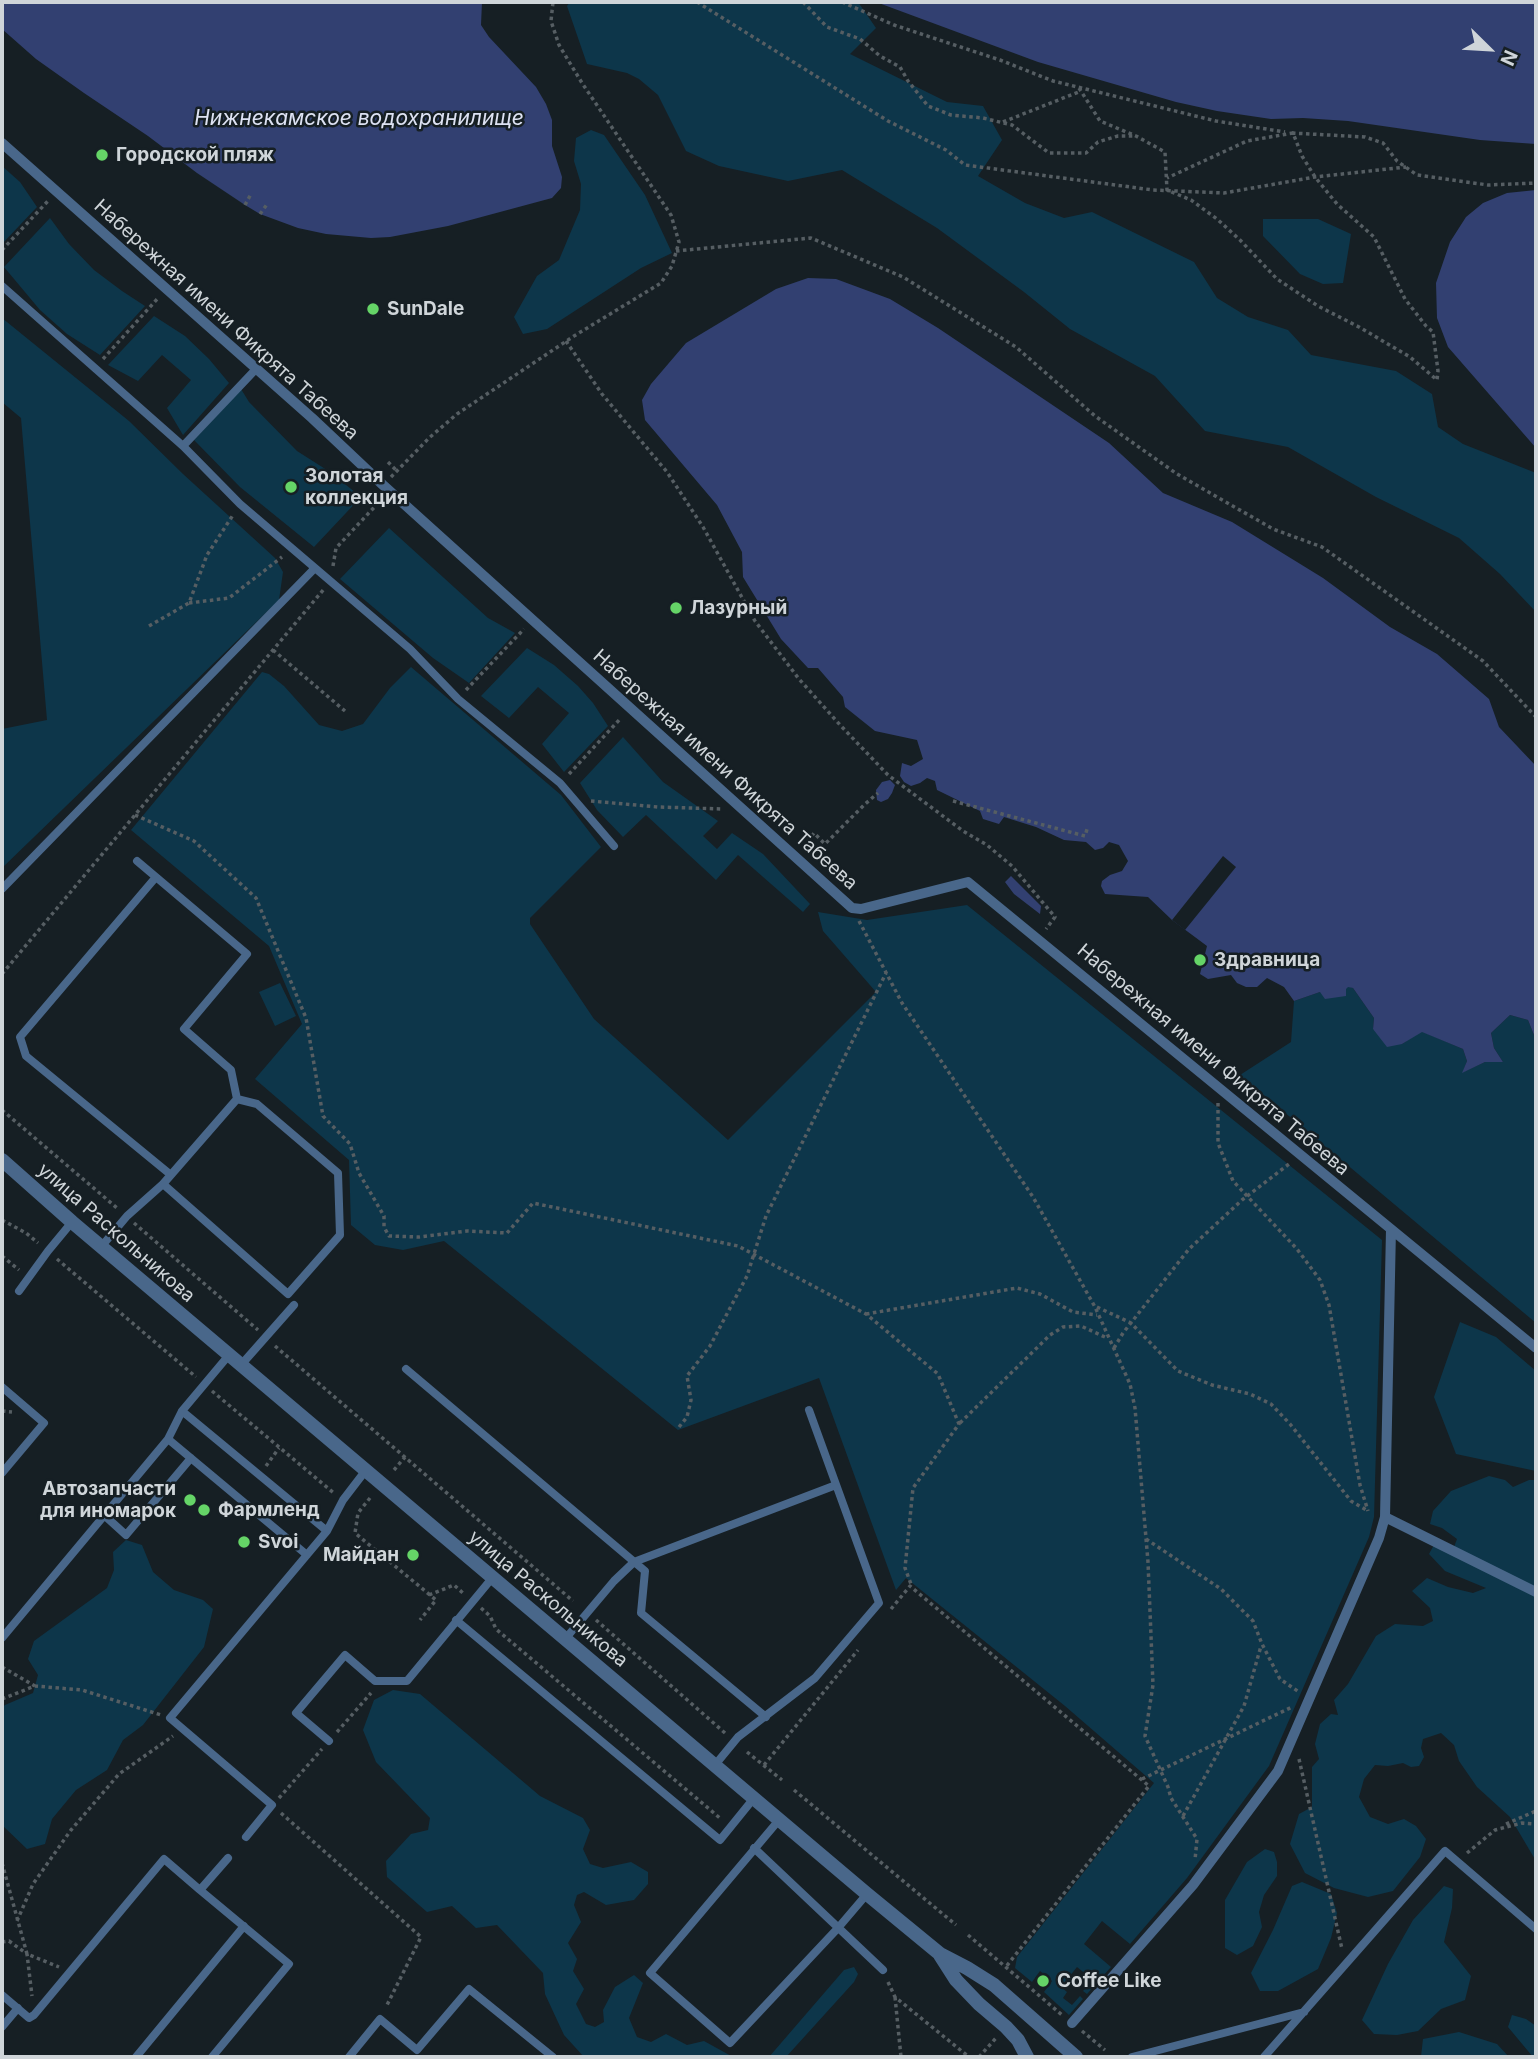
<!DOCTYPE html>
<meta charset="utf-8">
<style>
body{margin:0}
#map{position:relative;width:1538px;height:2059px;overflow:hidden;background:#161f24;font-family:Inter,sans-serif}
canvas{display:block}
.frame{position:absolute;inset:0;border:4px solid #cfd5d9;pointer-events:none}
.north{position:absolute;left:1454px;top:14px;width:70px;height:70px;-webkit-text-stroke:5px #161f24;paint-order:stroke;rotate:114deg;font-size:19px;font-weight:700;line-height:28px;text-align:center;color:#cfd5d9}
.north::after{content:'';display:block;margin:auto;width:24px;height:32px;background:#cfd5d9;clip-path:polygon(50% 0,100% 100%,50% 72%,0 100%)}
</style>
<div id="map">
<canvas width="1538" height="2059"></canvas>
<div class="frame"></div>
<div class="north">N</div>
</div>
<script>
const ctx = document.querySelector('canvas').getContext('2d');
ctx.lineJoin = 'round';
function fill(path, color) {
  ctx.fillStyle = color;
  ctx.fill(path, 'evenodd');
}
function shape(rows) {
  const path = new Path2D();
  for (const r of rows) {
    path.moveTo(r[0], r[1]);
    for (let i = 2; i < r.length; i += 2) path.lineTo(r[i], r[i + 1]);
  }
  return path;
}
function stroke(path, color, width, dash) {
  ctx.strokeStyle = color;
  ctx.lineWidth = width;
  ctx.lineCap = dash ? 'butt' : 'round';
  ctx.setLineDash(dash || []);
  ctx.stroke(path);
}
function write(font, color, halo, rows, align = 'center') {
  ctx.font = font + ' Inter,sans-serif';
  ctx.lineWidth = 5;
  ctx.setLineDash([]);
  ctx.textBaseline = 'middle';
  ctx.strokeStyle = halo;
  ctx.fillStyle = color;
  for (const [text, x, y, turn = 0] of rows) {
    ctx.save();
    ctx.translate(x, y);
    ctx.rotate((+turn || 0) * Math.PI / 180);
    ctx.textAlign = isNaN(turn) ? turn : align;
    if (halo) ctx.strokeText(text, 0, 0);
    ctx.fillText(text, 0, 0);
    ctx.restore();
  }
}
fill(shape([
 [570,2,858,2,876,28,850,54,947,102,983,106,1002,140,978,176,1025,203,1064,218,1092,212,1194,262,1217,298,1248,317,1288,330,1311,355,1396,371,1432,394,1438,427,1463,444,1536,473,1536,612,1500,574,1459,538,1376,497,1288,447,1205,431,1155,376,1070,329,1024,292,937,228,842,170,788,181,719,166,686,151,658,95,639,79,627,73,587,64,567,6],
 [591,130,604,135,645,195,672,253,641,268,547,329,523,334,514,317,537,276,559,260,580,210,581,184,574,161,576,138],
 [2,166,20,182,37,207,2,244],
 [50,218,69,244,94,270,122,291,145,306,100,355,67,334,40,310,4,267],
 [1263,219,1318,219,1351,234,1343,283,1323,284,1300,274,1263,236],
 [154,316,185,336,209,359,229,383,183,435,167,408,191,380,162,355,138,381,108,365],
 [2,318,129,421,183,474,275,558,283,572,279,600,2,868,2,729,47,720,21,418,2,402],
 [241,389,249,402,297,451,330,472,361,497,314,547,240,487,194,440],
 [389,528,488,618,515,633,469,683,433,658,340,579],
 [527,648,554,665,578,686,593,703,608,726,564,772,542,744,569,713,538,687,509,718,481,696],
 [411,667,561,795,601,847,530,918,530,924,594,1019,728,1140,876,992,823,931,818,912,867,920,967,905,1382,1240,1374,1517,1369,1537,1269,1766,1187,1878,1130,1944,1102,1921,1084,1944,1111,1967,1087,1994,1083,1991,1093,1980,1077,1967,1061,1987,1067,1992,1063,1998,1072,2005,1080,1996,1083,1999,1069,2015,1044,1992,1052,1981,1040,1971,1032,1982,1015,1968,1017,1957,1154,1783,1065,1706,906,1578,896,1590,819,1378,678,1430,444,1241,403,1250,375,1245,351,1225,349,1160,255,1079,302,1024,269,946,131,830,262,672,269,674,284,686,319,725,342,731,363,724,390,688],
 [623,737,663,782,718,821,703,836,717,849,732,833,763,854,810,904,803,912,738,855,716,880,646,815,623,837,597,810,580,783],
 [280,983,296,1016,275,1026,259,992],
 [1348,986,1353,988,1374,1018,1373,1029,1402,1044,1421,1031,1463,1049,1467,1061,1463,1072,1485,1062,1503,1062,1494,1048,1491,1033,1510,1015,1528,1020,1536,1040,1536,1323,1240,1075,1291,1042,1294,1001,1320,992,1346,996,1345,989],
 [1460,1322,1496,1337,1536,1371,1536,1471,1456,1454,1434,1397],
 [1489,1476,1505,1480,1513,1487,1529,1480,1536,1480,1535,1582,1536,1861,1510,1817,1477,1787,1459,1761,1454,1745,1441,1733,1423,1739,1421,1748,1424,1757,1419,1766,1411,1767,1403,1763,1388,1766,1375,1765,1364,1779,1359,1797,1370,1817,1388,1824,1404,1819,1416,1826,1426,1839,1420,1857,1393,1891,1368,1897,1334,1888,1305,1873,1290,1844,1299,1814,1312,1807,1312,1767,1319,1759,1315,1744,1320,1724,1331,1714,1338,1715,1334,1700,1348,1684,1376,1636,1395,1624,1423,1626,1433,1621,1430,1608,1412,1591,1427,1578,1448,1587,1473,1593,1486,1588,1445,1571,1429,1554,1435,1543,1454,1547,1457,1539,1442,1528,1430,1524,1433,1511,1451,1491],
 [126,1540,142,1545,153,1572,174,1590,203,1600,213,1609,204,1647,143,1725,123,1740,107,1770,76,1790,52,1819,45,1844,27,1849,2,1825,2,1708,5,1705,33,1693,38,1675,28,1659,34,1641,107,1588,114,1570,113,1552],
 [393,1690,420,1694,540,1796,583,1818,590,1830,583,1849,590,1864,603,1868,631,1862,648,1872,648,1884,634,1900,606,1905,584,1892,577,1895,574,1905,581,1922,568,1943,577,1959,573,1971,584,1989,576,2004,586,2024,595,2027,604,2022,603,2010,615,1987,634,1975,643,1983,629,2018,637,2037,651,2042,666,2034,687,2045,704,2041,733,2057,584,2057,564,2035,545,1994,543,1973,497,1925,476,1928,452,1906,427,1912,387,1877,386,1861,411,1834,428,1830,430,1818,376,1762,363,1730,374,1700],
 [1265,1849,1274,1852,1277,1862,1277,1876,1264,1895,1259,1912,1262,1927,1253,1946,1237,1955,1225,1948,1225,1900,1247,1862],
 [1302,1882,1331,1894,1337,1913,1331,1938,1318,1969,1278,1991,1260,1991,1251,1973,1273,1930,1292,1886],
 [1444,1886,1453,1889,1452,1908,1444,1942,1471,1976,1465,2000,1441,2009,1418,2031,1397,2035,1374,2034,1362,2020,1388,1964,1413,1920],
 [854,1967,858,1974,854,1982,786,2057,769,2057,844,1970],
 [1512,2015,1526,2019,1536,2026,1536,2057,1533,2057,1508,2027],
 [1459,2032,1497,2044,1509,2057,1421,2057,1423,2039]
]), '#0d364a');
fill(shape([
 [2,2,482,2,481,25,489,37,536,87,546,104,552,120,552,146,562,177,561,188,552,198,448,226,390,237,371,238,326,234,298,228,260,214,245,205,197,173,148,136,84,93,36,59,2,29],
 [876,2,1536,2,1536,144,1480,140,1348,121,1303,118,1271,119,1217,111,1176,102,1038,62],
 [1536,190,1536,448,1448,347,1437,318,1436,283,1450,242,1466,217,1483,203,1507,193],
 [808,278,836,279,890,299,938,328,1109,443,1163,493,1232,522,1323,578,1390,627,1437,654,1489,699,1499,727,1536,766,1536,1040,1528,1020,1510,1015,1491,1033,1494,1048,1503,1062,1485,1062,1462,1073,1467,1061,1463,1049,1422,1032,1402,1044,1387,1047,1373,1029,1374,1018,1353,988,1348,987,1346,989,1346,996,1325,999,1320,992,1294,1001,1284,987,1267,978,1257,987,1246,987,1237,983,1231,975,1208,979,1200,974,1207,946,1172,920,1148,897,1105,894,1101,886,1102,881,1110,875,1122,871,1128,861,1119,845,1109,842,1103,848,1095,850,1086,842,1064,840,1036,827,1004,817,999,824,983,819,980,811,937,790,935,781,927,778,920,783,911,786,904,782,900,776,902,763,911,766,923,759,917,740,875,731,845,707,843,697,818,668,808,668,781,639,743,577,742,552,717,505,645,420,642,400,651,384,686,343,776,289],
 [890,780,895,785,892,793,888,799,881,802,877,800,876,790,882,782],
 [1011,876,1041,906,1040,914,1014,894,1005,882]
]), '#324071');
fill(shape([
 [1223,856,1236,867,1185,930,1172,920]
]), '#161f24');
stroke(shape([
 [697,2,888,121,946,150,965,165,1153,190,1224,193,1315,177,1406,167],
 [803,2,827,27,860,39,880,56,900,67,908,81,928,106,951,115,983,118,1012,125,1049,153,1086,153,1098,142,1118,136,1133,136],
 [842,2,894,25,1000,60,1053,81,1216,121,1285,132],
 [1079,88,1100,121,1136,136,1165,152,1167,190,1191,200,1217,219,1240,240,1277,279,1318,306,1359,327,1410,357,1437,380,1438,371,1433,332,1426,326,1405,299,1374,237,1337,204,1315,177,1302,156,1293,133,1247,141,1167,178],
 [1003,122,1081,91],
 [1292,133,1365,137,1383,143,1397,161,1417,175,1488,185,1536,183],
 [245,205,251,194],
 [260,214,268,203],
 [2,250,48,201],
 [676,251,811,238,903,277,1016,347,1095,416,1177,474,1273,529,1322,547,1483,661,1536,717],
 [566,341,602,394,667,472,703,527,755,621,799,679,841,726,888,775,963,831,987,845,1012,866,1055,917,1046,929],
 [103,359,159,297],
 [388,462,396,470],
 [391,477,429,438,457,414,574,336,661,283,672,266,679,242,671,215,582,83,559,45,551,21,553,2],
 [333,566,336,548,381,500],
 [189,603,229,598,282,557],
 [149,626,189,603,207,555,233,515],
 [273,650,345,711],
 [466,690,524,629],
 [569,774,621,718],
 [591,801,658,807,723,809],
 [953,801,1085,836,1088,826],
 [135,815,194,841,256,898,306,1018,323,1116,350,1144,359,1173,384,1216,384,1227,389,1236,419,1237,467,1231,507,1233,533,1203,738,1246,866,1314,938,1374,959,1424,913,1488,905,1568,911,1584,910,1586],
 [803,847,814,833,825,844,865,804,878,793],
 [859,921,902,1003,1033,1197,1095,1307,1130,1384,1135,1408,1148,1562,1153,1685,1145,1736,1168,1787,1171,1798,1197,1839,1195,1860],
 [2,974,324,589],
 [1218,1103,1218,1143,1233,1181,1297,1249,1320,1280,1329,1305,1360,1485,1368,1511],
 [2,1110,117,1208],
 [2,1220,26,1233,38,1243],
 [134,1223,258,1330],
 [2,1256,19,1270],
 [57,1259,196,1377],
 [1097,1307,1131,1323,1178,1371,1212,1385,1250,1394,1271,1404,1290,1424,1351,1501,1368,1511],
 [866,1314,1017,1288,1040,1294,1073,1312,1097,1315],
 [275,1346,573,1601],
 [1114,1348,1123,1333,1189,1249,1242,1200,1289,1164],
 [212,1391,335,1494],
 [2,1411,12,1412],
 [960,1423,1050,1335,1063,1327,1081,1326,1107,1338],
 [679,1427,687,1417,691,1400,687,1376,710,1346,747,1276,766,1216,886,973],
 [266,1466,279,1448],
 [394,1470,405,1457],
 [370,1498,358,1513,355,1533,436,1600,420,1620],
 [1146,1539,1221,1589,1253,1621,1262,1644,1280,1679,1299,1692],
 [429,1595,454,1585,464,1594],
 [481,1608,490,1616,496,1629,721,1819],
 [891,1609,910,1586,1149,1786,1005,1968],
 [596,1620,725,1733],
 [2,1667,35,1686],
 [2,1699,35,1686,82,1690,161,1715],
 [337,1732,371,1693],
 [747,1752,782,1780],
 [1299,1759,1342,1949],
 [764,1765,858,1650],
 [1142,1779,1292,1707],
 [794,1790,956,1925],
 [279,1798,322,1749],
 [281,1813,421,1937,386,2007],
 [1183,1816,1244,1706,1261,1646],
 [1506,1824,1536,1811],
 [1467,1853,1495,1830,1522,1823,1536,1824],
 [2,1863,27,1954,59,1967],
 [17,1921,33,1884,71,1830,119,1774,173,1736],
 [968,1935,1062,2015],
 [2,1942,9,1941,27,1954,32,1996],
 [888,1982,895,1997,969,2057],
 [895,1997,901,2057],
 [1082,2031,1105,2050],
 [979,2057,996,2038]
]), '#565e63', 3.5, [3.5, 3.5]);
stroke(shape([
 [2,286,183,446,240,504,410,649,458,699,560,783,614,846],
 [183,446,256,369],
 [137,861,247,954,184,1029,231,1070,237,1099],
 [156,877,20,1037,26,1056,171,1175],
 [2,889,314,569],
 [101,1247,127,1216,163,1184,288,1294,340,1235,338,1173,257,1104,237,1099,163,1184],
 [19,1291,48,1251,72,1222],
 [241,1365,294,1305],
 [406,1369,645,1571,641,1613,766,1717],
 [2,1387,44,1423,2,1473],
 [182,1411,327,1531],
 [168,1439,307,1555],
 [104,1515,126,1535,191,1458],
 [456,1620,720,1840,754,1798],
 [2,1638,168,1439,182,1411,229,1355],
 [566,1638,614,1581,634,1562,836,1485],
 [329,1741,296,1713,345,1655,375,1681,407,1681,493,1577],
 [715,1765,738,1737,815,1678,879,1603,809,1410],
 [779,1820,650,1973,730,2043,838,1928,867,1894],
 [246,1837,272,1805,170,1718,327,1531,343,1500,366,1470],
 [754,1848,883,1970],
 [200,1890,289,1964,212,2057],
 [2,1995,29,2018,34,2015,164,1859,200,1890,228,1858],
 [2,2027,18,2008],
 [136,2057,244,1926],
 [349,2057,380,2019,417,2050,469,1989,553,2057],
 [1132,2057,1304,2012],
 [1264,2057,1445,1851,1536,1929]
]), '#49678a', 8);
stroke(shape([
 [2,143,312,418,383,485,852,908,861,909,968,882,1536,1348],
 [1385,1517,1536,1592],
 [1072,2023,1193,1885,1278,1771,1379,1538,1385,1517,1391,1229]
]), '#49678a', 10);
stroke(shape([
 [2,1160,72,1222,867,1894,940,1954,967,1968,994,1985,1076,2057],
 [940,1955,956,1980,979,2004,1006,2027,1018,2040,1027,2057]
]), '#49678a', 14);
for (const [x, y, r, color] of [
 [102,155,7,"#65d467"],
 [373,309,7,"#65d467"],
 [291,487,7,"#65d467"],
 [676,608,7,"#65d467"],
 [1200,960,7,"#65d467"],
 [190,1500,7,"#65d467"],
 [204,1510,7,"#65d467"],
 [244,1542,7,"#65d467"],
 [413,1555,7,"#65d467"],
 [1043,1981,7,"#65d467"]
]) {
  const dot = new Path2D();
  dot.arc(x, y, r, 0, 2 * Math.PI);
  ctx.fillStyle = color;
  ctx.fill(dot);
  stroke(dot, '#161f24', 2.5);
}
write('bold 19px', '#cfd5d9', '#161f24', [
 ["Городской пляж",116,155],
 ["SunDale",387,309],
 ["Золотая",305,476],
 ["коллекция",305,498],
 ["Лазурный",690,608],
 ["Здравница",1214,960],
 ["Автозапчасти",176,1489,"right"],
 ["для иномарок",176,1511,"right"],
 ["Фармленд",218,1510],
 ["Svoi",258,1542],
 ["Майдан",399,1555,"right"],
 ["Coffee Like",1057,1981]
], 'left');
write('19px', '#cfd5d9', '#161f24', [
 ["Набережная имени Фикрята Табеева",226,320,42],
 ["Набережная имени Фикрята Табеева",725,770,42],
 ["Набережная имени Фикрята Табеева",1213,1060,40],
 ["улица Раскольникова",116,1233,41],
 ["улица Раскольникова",548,1599,40]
]);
write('italic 21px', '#dde2f3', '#161f24', [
 ["Нижнекамское водохранилище",359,119]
]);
</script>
